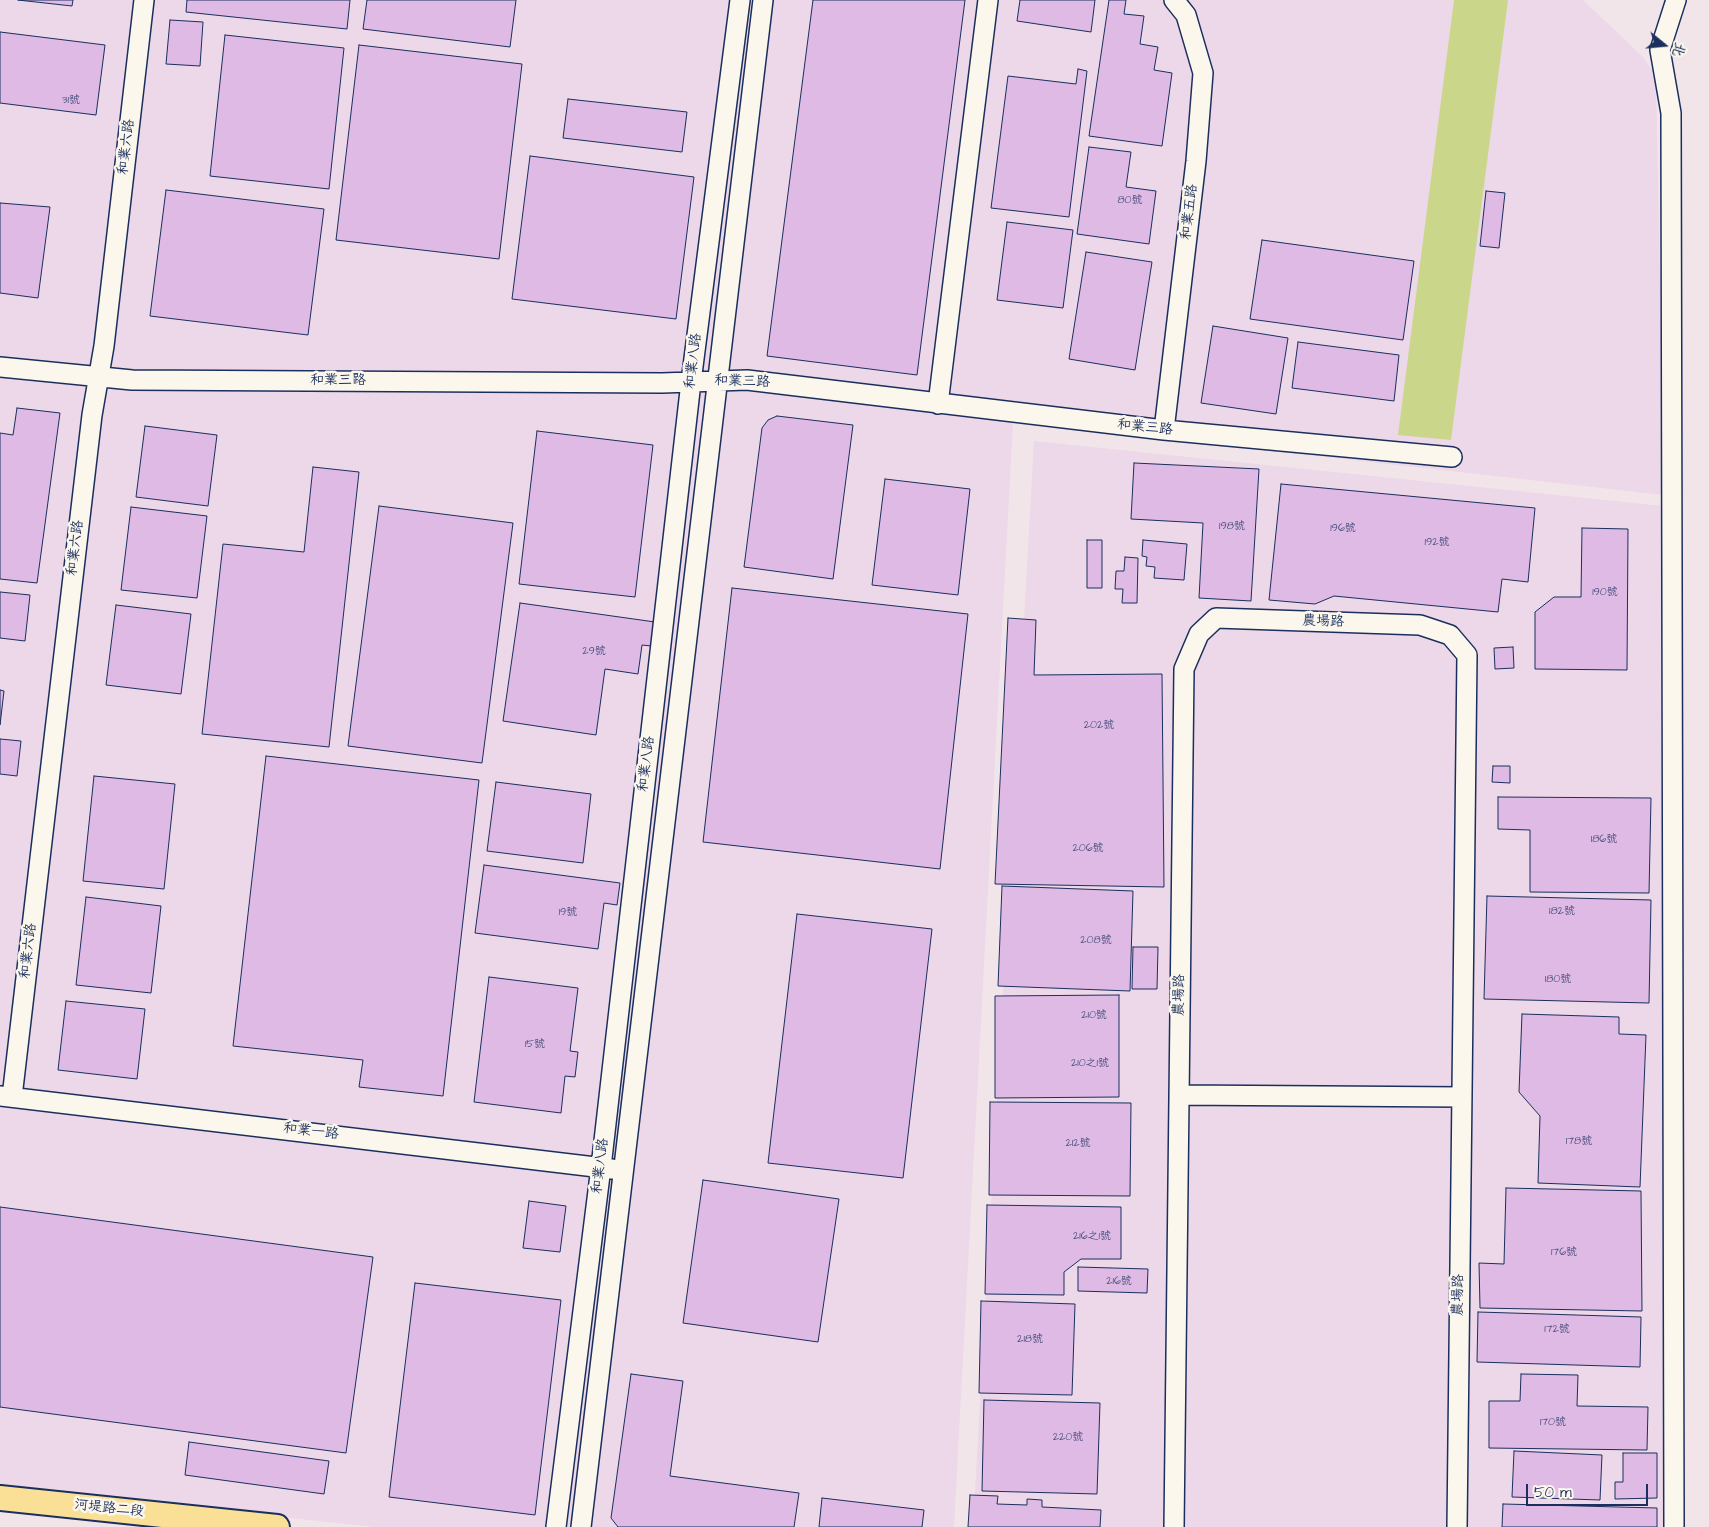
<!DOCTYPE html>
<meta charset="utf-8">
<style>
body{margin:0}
#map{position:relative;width:1709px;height:1527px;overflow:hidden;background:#f2e5ea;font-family:"Architects Daughter","LXGW WenKai TC",sans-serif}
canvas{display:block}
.north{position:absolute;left:1639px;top:20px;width:50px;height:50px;-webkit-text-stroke:4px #fbf7ec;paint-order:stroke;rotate:107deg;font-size:14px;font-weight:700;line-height:20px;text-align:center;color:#1b2f5e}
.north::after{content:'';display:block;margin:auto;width:18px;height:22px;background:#1b2f5e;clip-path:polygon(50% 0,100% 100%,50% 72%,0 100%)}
.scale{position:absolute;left:1526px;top:1484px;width:122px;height:22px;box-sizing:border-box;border:2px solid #1b2f5e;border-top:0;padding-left:6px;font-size:15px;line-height:18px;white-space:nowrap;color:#1b2f5e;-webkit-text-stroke:4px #fbf7ec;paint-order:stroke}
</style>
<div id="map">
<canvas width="1709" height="1527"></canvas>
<div class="north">北</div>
<div class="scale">50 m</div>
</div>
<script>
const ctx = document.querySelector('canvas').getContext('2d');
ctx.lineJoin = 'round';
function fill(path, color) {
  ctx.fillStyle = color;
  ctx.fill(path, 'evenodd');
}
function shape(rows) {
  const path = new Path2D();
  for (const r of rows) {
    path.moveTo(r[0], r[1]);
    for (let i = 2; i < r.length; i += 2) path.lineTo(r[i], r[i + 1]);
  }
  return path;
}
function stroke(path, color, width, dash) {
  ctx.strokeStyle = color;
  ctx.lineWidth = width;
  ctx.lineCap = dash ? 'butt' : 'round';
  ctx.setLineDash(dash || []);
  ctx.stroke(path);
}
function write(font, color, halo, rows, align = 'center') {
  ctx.font = font + ' "Architects Daughter","LXGW WenKai TC",sans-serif';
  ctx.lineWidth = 5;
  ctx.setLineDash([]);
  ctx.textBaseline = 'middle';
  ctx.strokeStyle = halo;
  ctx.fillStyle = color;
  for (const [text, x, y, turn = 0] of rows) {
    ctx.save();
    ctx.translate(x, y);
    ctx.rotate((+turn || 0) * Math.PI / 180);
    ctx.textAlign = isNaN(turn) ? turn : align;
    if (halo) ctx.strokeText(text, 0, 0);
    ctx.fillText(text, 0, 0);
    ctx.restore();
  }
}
fill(shape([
 [0,0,1583,0,1643,57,1656,76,1664,495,1013,422,954,1527,375,1527,0,1487],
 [1034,441,1663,506,1671,1527,973,1527]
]), '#ecd8e8');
fill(shape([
 [1454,0,1508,0,1451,440,1398,435]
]), '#cad689');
const building = shape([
 [18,0,73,0,72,6,18,0],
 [187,0,350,0,347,29,186,12,187,0],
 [367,0,516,0,510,47,363,29,367,0],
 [813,0,965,0,917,375,767,356,813,0],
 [1020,0,1095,0,1091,32,1017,21,1020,0],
 [1109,0,1126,0,1124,14,1144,16,1140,44,1158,47,1154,70,1172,73,1162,146,1089,136,1109,0],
 [170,20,203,22,200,66,166,64,170,20],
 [0,32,105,45,96,115,0,103,0,32],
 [225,35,344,48,329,189,210,176,225,35],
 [359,45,522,64,499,259,336,240,359,45],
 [1078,69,1087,71,1069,217,991,208,1008,76,1076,84,1078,69],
 [568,99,687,112,682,152,563,138,568,99],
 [1089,147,1131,152,1126,187,1156,191,1149,244,1077,234,1089,147],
 [530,156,694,177,676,319,512,299,530,156],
 [166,190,324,209,308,335,150,316,166,190],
 [1486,191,1505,193,1499,248,1480,246,1486,191],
 [0,203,50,207,38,298,0,293,0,203],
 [1007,222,1073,230,1063,308,997,300,1007,222],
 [1262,240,1414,261,1403,340,1250,319,1262,240],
 [1086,252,1152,262,1135,370,1069,359,1086,252],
 [1213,326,1288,338,1276,414,1201,403,1213,326],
 [1298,342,1399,355,1394,401,1292,388,1298,342],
 [17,408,60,413,37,583,0,579,0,433,13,435,17,408],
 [777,416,853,425,833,579,744,567,762,428,768,420,777,416],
 [145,426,217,435,208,506,136,497,145,426],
 [537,431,653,445,635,597,519,584,537,431],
 [1134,463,1259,469,1251,601,1199,598,1203,523,1131,519,1134,463],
 [313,467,359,472,329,747,202,734,223,544,304,552,313,467],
 [885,479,970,489,958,595,872,585,885,479],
 [1281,484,1535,508,1528,582,1502,579,1498,612,1334,596,1315,604,1269,600,1281,484],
 [379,506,513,523,482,763,348,746,379,506],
 [131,507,207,516,197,598,121,590,131,507],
 [1582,528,1628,529,1627,670,1535,669,1535,612,1554,597,1581,597,1582,528],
 [1087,540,1102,540,1102,588,1087,588,1087,540],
 [1143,540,1187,544,1184,580,1154,578,1155,567,1146,566,1147,557,1142,556,1143,540],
 [1125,557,1138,558,1137,603,1122,603,1123,589,1115,589,1116,571,1124,571,1125,557],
 [732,588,968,614,940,869,703,842,732,588],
 [0,592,30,595,25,641,0,638,0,592],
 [520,603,655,622,651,646,642,645,638,674,605,669,596,735,503,721,520,603],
 [116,605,191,614,181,694,106,685,116,605],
 [1008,618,1036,620,1034,675,1162,674,1164,887,995,884,1008,618],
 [1513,647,1514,668,1495,669,1494,648,1513,647],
 [0,690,4,691,0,725,0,690],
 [0,739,21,741,17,776,0,774,0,739],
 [266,756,479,780,443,1096,359,1087,363,1060,233,1046,266,756],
 [1493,766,1510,766,1510,783,1492,782,1493,766],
 [94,776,175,784,164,889,83,881,94,776],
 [496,782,591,794,583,863,487,851,496,782],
 [1498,797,1651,798,1649,893,1530,892,1530,830,1498,829,1498,797],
 [484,865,620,883,617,905,604,903,598,949,475,933,484,865],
 [1002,886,1133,891,1130,991,998,986,1002,886],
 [1487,896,1651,900,1649,1003,1484,999,1487,896],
 [86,897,161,906,151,993,76,985,86,897],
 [797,914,932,929,903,1178,768,1163,797,914],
 [1133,947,1158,947,1157,989,1132,989,1133,947],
 [489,977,578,988,570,1051,578,1052,575,1077,565,1076,561,1113,474,1102,489,977],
 [1119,995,1119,1097,995,1098,995,996,1119,995],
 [66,1001,145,1009,137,1079,58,1070,66,1001],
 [1522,1014,1619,1017,1619,1034,1646,1035,1640,1187,1538,1183,1540,1116,1519,1092,1522,1014],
 [990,1102,1131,1103,1130,1196,989,1195,990,1102],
 [703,1180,839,1199,818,1342,683,1323,703,1180],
 [1506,1188,1641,1191,1642,1311,1480,1308,1479,1263,1504,1264,1506,1188],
 [529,1201,566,1206,560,1252,523,1248,529,1201],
 [987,1205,1121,1207,1121,1259,1081,1259,1064,1272,1064,1295,985,1294,987,1205],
 [0,1207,373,1257,346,1453,0,1407,0,1207],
 [1078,1267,1148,1269,1147,1293,1078,1291,1078,1267],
 [415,1283,561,1300,535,1515,389,1497,415,1283],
 [981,1301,1075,1304,1072,1395,979,1393,981,1301],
 [1478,1312,1641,1317,1640,1367,1477,1362,1478,1312],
 [631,1374,683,1381,670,1476,799,1493,794,1527,618,1527,611,1518,631,1374],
 [1521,1374,1578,1375,1577,1406,1648,1407,1647,1450,1489,1448,1489,1401,1520,1401,1521,1374],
 [984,1400,1100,1403,1097,1494,982,1491,984,1400],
 [189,1442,329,1461,324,1494,185,1475,189,1442],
 [1514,1451,1602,1455,1600,1500,1512,1497,1514,1451],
 [1623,1453,1657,1453,1657,1498,1615,1499,1615,1482,1623,1482,1623,1453],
 [970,1495,998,1496,997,1504,1027,1505,1027,1499,1042,1500,1042,1507,1101,1510,1100,1527,968,1527,970,1495],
 [822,1498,924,1510,922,1527,819,1527,822,1498],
 [1503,1504,1657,1508,1657,1527,1502,1527,1503,1504]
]);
fill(building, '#debae4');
stroke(building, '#1b2f5e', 1);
const minor = shape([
 [0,367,132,380,662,383,747,380,1164,430,1452,457],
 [938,404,988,0],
 [1164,430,1196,161,1203,73,1186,15,1174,0],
 [1179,1095,1462,1097],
 [0,1096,612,1169],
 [12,1097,92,415,104,346,144,0],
 [556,1527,601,1167,691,382,740,0],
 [581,1527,763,0],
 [1174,1527,1184,669,1199,634,1216,618,1420,625,1450,635,1467,655,1457,1527],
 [1674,1527,1671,113,1660,50,1676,0]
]);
const major = shape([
 [0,1498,277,1527]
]);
stroke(minor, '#1b2f5e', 22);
stroke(major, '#1b2f5e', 28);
stroke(minor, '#fbf7ec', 19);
stroke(major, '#fadf96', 24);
write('11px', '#4c5280', null, [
 ["31號",71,101],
 ["80號",1130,201],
 ["198號",1232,527],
 ["196號",1343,529],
 ["192號",1437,543],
 ["190號",1605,593],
 ["29號",594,652],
 ["202號",1099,726],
 ["186號",1604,840],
 ["206號",1088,849],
 ["182號",1562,912],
 ["19號",568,913],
 ["208號",1096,941],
 ["180號",1558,980],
 ["210號",1094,1016],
 ["15號",535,1045],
 ["210之1號",1090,1064],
 ["178號",1579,1142],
 ["212號",1078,1144],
 ["216之1號",1092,1237],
 ["176號",1564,1253],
 ["216號",1119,1282],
 ["172號",1557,1330],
 ["218號",1030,1340],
 ["170號",1553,1423],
 ["220號",1068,1438]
]);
write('14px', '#1b2f5e', '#fbf7ec', [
 ["和業六路",127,147,-83],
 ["和業五路",1190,212,-83],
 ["和業八路",694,361,-83],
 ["和業三路",338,381],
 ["和業三路",742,382,2],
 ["和業三路",1145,428,6],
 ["和業六路",76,548,-83],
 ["農場路",1323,622,2],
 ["和業八路",647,764,-83],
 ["和業六路",29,951,-83],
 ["農場路",1180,995,-89],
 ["和業一路",311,1132,7],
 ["和業八路",601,1166,-83],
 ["農場路",1459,1295,-89],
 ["河堤路二段",109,1509,6]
]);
</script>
